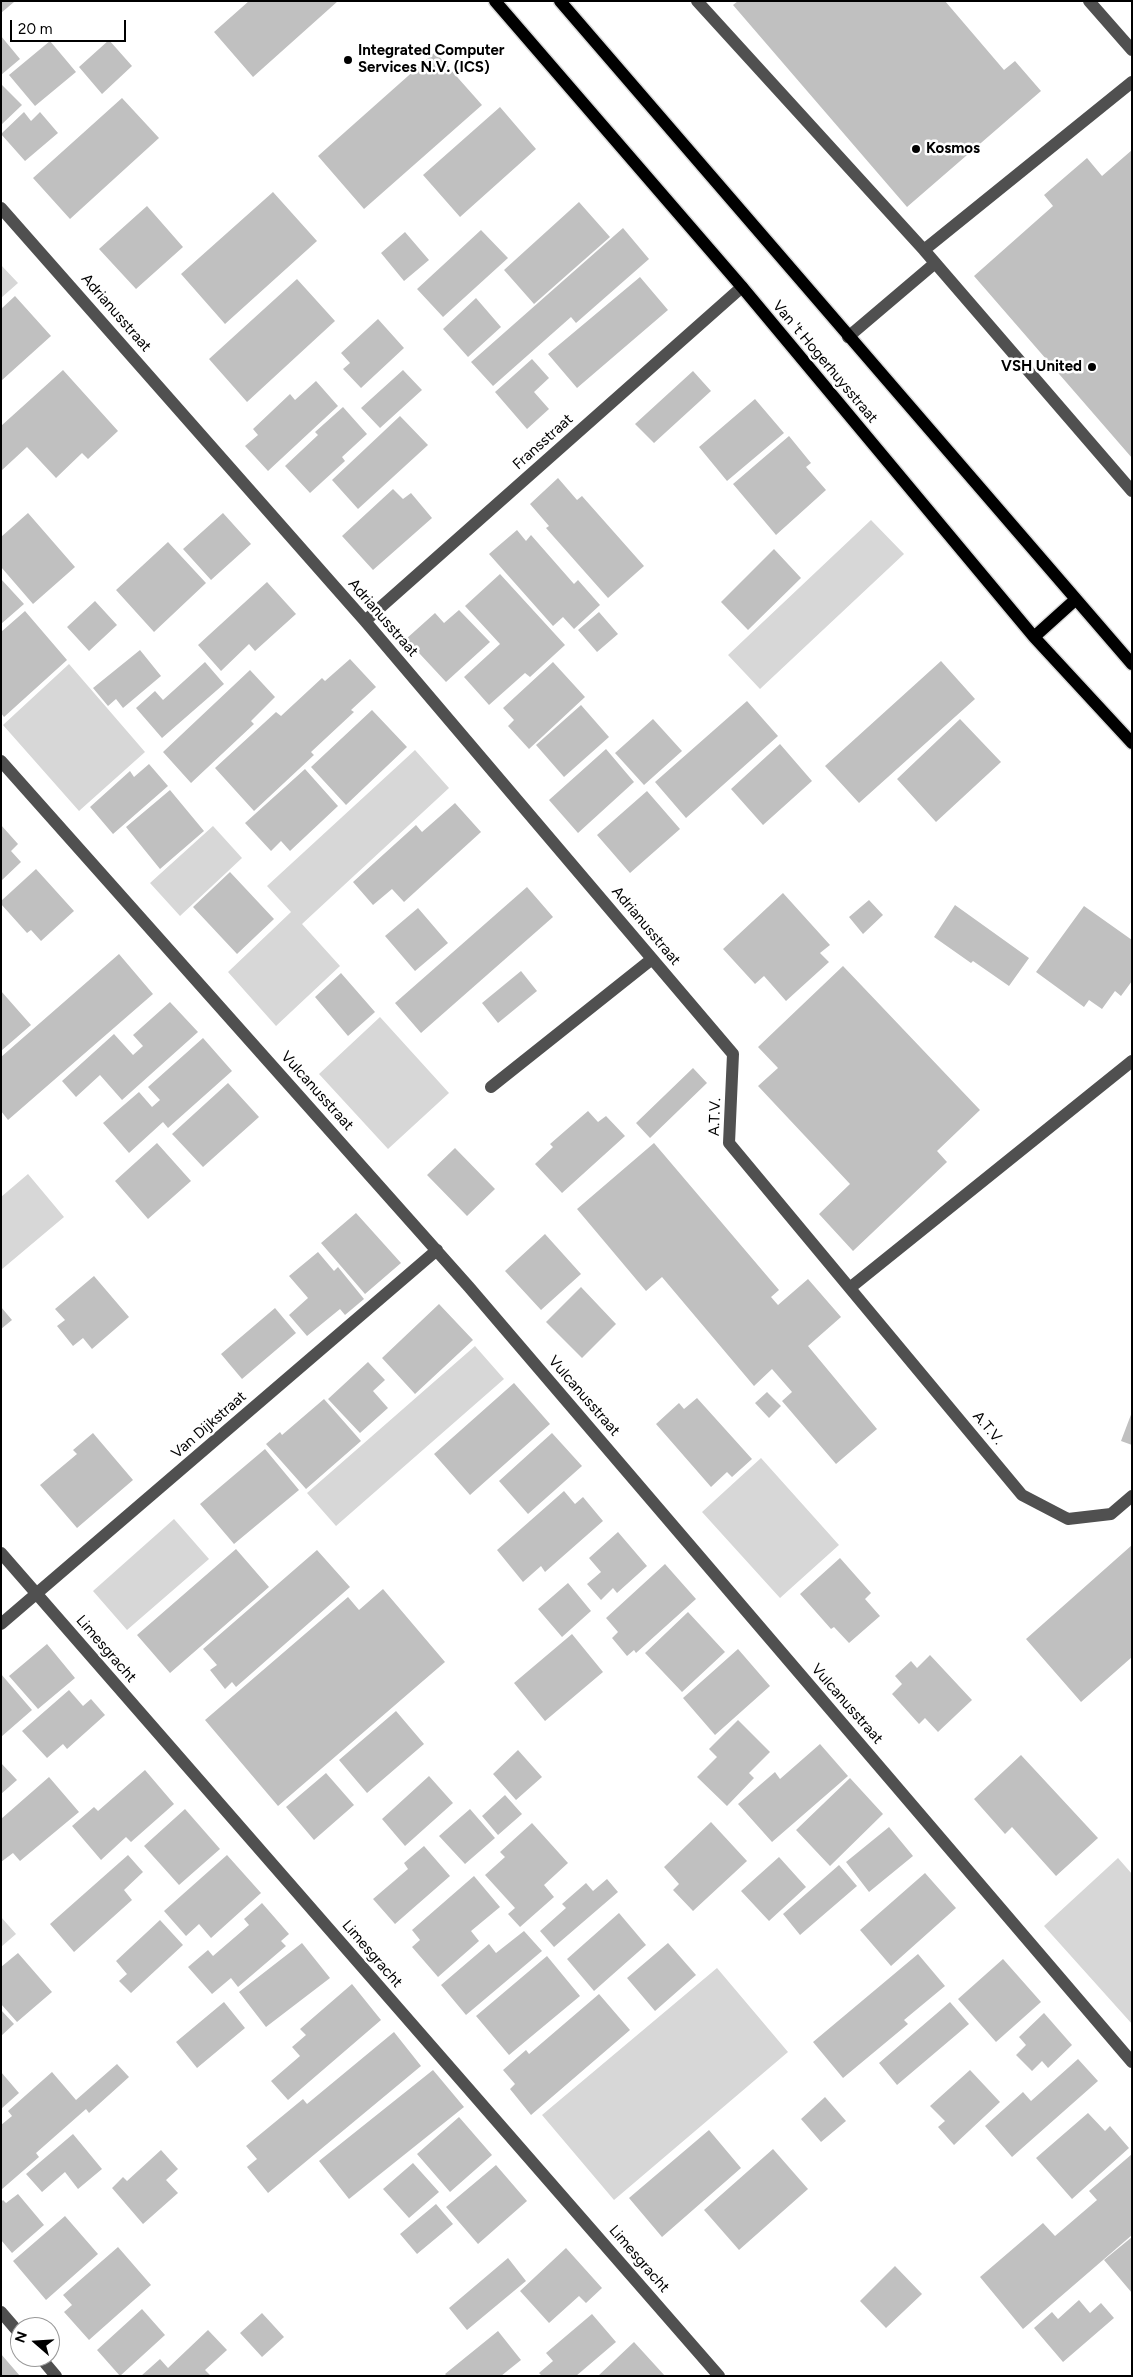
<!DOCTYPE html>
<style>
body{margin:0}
#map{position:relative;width:1133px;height:2377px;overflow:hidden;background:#fff;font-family:Figtree,sans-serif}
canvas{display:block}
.frame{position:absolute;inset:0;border:2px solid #000;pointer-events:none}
.north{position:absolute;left:10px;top:2317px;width:50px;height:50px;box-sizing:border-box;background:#fff;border:1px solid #999;border-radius:50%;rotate:289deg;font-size:14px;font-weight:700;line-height:20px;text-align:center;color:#000}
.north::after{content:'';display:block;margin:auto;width:18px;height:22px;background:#000;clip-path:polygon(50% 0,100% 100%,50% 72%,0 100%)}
.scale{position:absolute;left:10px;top:20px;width:116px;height:22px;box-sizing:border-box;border:2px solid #000;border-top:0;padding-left:6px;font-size:15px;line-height:18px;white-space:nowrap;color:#000;-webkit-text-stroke:4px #fff;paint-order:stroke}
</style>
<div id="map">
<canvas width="1133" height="2377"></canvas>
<div class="frame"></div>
<div class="north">N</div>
<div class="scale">20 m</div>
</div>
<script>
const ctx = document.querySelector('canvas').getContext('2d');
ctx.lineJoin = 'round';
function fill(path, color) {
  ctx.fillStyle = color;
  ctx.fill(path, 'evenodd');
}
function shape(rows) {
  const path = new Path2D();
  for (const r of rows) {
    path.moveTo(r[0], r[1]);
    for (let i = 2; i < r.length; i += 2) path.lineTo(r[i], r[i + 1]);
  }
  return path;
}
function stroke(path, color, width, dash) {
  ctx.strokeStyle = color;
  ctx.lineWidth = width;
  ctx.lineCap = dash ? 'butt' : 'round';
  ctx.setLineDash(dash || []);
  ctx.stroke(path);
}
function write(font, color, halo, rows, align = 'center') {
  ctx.font = font + ' Figtree,sans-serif';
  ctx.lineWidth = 5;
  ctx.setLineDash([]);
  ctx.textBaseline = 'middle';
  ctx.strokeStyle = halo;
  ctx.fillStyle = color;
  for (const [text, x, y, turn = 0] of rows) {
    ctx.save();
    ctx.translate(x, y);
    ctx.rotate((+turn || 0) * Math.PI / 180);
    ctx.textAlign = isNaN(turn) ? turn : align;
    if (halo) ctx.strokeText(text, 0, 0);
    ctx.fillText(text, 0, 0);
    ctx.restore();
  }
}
fill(shape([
 [1,265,18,283,1,298],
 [871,520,904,554,760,689,728,655],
 [69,664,145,752,79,811,3,725],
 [415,750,449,788,302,924,340,966,276,1026,228,972,291,912,267,886],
 [213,826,242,858,180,916,150,883],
 [380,1017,449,1093,388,1149,319,1074],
 [28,1174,64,1217,1,1270,1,1197],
 [475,1346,504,1379,336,1526,307,1493],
 [761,1458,839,1545,780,1598,702,1512],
 [174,1519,209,1559,127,1630,93,1591],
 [1118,1858,1132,1874,1132,2024,1044,1926],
 [1,1917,16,1934,1,1947],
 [717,1968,788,2052,614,2200,542,2115]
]), '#d7d7d7');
fill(shape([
 [1,1,13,1,14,2,1,13],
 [249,1,338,1,253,77,214,32],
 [738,1,945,1,1004,70,1015,61,1041,91,907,207,733,5],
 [1,36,20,59,1,75],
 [109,40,132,66,102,94,79,67],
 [50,41,76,72,35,106,9,75],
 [435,52,482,105,364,209,318,156],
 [1,84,22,105,1,125],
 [122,98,159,138,70,219,33,178],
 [500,107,536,149,460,217,423,175],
 [24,112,31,121,40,112,58,133,25,161,1,134],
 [1132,150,1132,458,974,276,1053,206,1044,195,1087,158,1102,176],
 [273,192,317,241,225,324,181,274],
 [579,202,610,237,534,304,504,270],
 [147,206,183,247,136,289,99,249],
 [623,228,649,259,576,323,571,317,493,386,471,362],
 [481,230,508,258,443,317,417,289],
 [405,232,429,260,404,281,381,253],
 [640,277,668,310,577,388,548,354],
 [297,279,335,321,247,402,209,359],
 [15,296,51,336,1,381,1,309],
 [476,298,501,327,468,357,443,329],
 [378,319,404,348,361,388,343,369,350,363,341,353],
 [532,359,549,378,534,392,549,409,527,429,495,392],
 [63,370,118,431,88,459,82,453,56,478,27,447,1,471,1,426],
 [403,370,422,390,380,428,361,408],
 [693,371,711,391,654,443,635,424],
 [316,381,338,406,268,471,245,446,258,435,253,429,290,394,295,400],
 [755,399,784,433,727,481,699,447],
 [343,407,367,434,342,457,345,461,310,493,285,466,318,435,315,432],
 [400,416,428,445,358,509,332,480],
 [789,436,811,463,806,467,826,490,776,535,733,484],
 [558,478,577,500,582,496,644,566,608,598,546,528,549,526,530,504],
 [393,489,403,499,411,493,432,518,373,570,342,536],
 [28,513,75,567,33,604,1,567,1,537],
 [223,513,251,544,211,580,183,549],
 [517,530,526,541,531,535,574,584,578,580,600,605,574,629,563,617,553,626,489,554],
 [168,542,206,583,154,632,116,590],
 [774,549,801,578,748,630,721,602],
 [500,574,565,645,530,677,525,673,489,705,464,677,500,644,465,606],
 [1,579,24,604,1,624],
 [267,582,296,614,255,651,249,644,221,671,198,645],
 [95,601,117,625,89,651,67,627],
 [459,610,490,642,446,682,406,639,435,613,444,623],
 [25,611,67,660,4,717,1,713,1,632],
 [599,612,618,634,597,652,578,630],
 [140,650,161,676,123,708,116,699,108,706,93,688],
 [350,659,376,687,351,710,354,712,311,752,314,755,254,811,215,768,276,712,281,716,322,678,325,681],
 [941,661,975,699,859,803,825,766],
 [205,662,224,684,162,738,136,708,155,691,163,700],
 [553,662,585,697,529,749,508,726,514,720,503,708],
 [250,670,275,697,251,721,254,724,191,783,163,752],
 [747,701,778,736,686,818,655,782],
 [581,705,609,737,564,777,536,745],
 [372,710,407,747,346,805,311,767],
 [653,719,682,751,644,785,615,753],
 [960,719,1001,762,936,822,897,779],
 [780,744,812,781,763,825,731,789],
 [606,749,634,782,578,833,549,800],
 [149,764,168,786,113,834,90,807,130,771,134,777],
 [305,769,338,806,290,851,281,841,271,851,245,823],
 [170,790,204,831,160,869,126,827],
 [647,791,680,829,630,873,597,835],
 [455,803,481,832,404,902,392,889,373,905,353,882,416,825,422,832],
 [1,825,18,844,11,851,21,862,1,881],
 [36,869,74,911,41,941,31,930,27,933,1,904,1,901],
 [230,872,274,919,237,954,193,907],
 [527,887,553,917,421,1033,395,1003],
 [783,893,830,945,820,953,829,962,786,1001,764,976,755,984,723,949],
 [869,900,883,915,863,934,849,917],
 [955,905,1029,958,1009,986,973,961,971,963,934,937],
 [1084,906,1132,940,1132,981,1121,996,1115,991,1102,1009,1089,1000,1084,1007,1036,972],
 [418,908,448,943,415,971,385,936],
 [119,954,153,994,8,1120,1,1111,1,1057],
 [843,966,980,1110,937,1151,947,1162,853,1251,819,1214,850,1184,758,1086,778,1068,758,1047],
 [521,971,537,991,498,1023,482,1003],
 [341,973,375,1012,348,1036,315,997],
 [1,991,31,1025,1,1051],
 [170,1002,198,1032,122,1100,100,1075,76,1097,62,1081,114,1034,133,1055,143,1046,133,1035],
 [203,1038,232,1071,168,1128,163,1122,129,1153,103,1123,139,1092,152,1107,160,1100,148,1087],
 [693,1068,707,1083,650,1138,636,1123],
 [228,1083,259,1117,203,1167,172,1134],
 [588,1111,598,1122,606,1116,625,1136,562,1193,535,1164,553,1147,550,1144],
 [157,1143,191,1181,148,1219,115,1181],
 [654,1143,779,1290,771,1297,778,1305,808,1279,841,1317,808,1346,877,1429,836,1464,782,1401,792,1392,772,1369,754,1386,662,1277,646,1291,577,1209],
 [455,1148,495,1189,467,1216,427,1175],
 [356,1213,401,1263,365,1294,321,1243],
 [545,1234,581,1274,541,1310,505,1271],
 [318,1252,334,1271,338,1267,364,1299,345,1315,340,1309,307,1336,289,1315,308,1298,289,1276],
 [94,1276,129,1317,92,1349,83,1338,73,1346,57,1326,65,1320,55,1309],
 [581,1287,616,1324,582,1358,546,1322],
 [439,1304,473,1340,415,1394,382,1358],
 [1,1307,12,1320,1,1329],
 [275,1308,296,1333,242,1379,221,1354],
 [368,1362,385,1380,373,1391,388,1408,360,1433,328,1399],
 [514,1383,550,1424,470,1495,434,1454],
 [767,1392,781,1406,769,1418,755,1403],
 [697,1398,752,1459,732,1477,727,1472,711,1487,656,1424,679,1403,684,1409],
 [324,1399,361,1441,306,1489,266,1444,280,1432,282,1435],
 [1132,1412,1132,1445,1121,1441],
 [93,1433,133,1480,77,1528,40,1485,77,1454,73,1450],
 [552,1433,582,1466,528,1514,499,1481],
 [265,1449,299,1490,234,1544,200,1504],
 [564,1491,575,1504,583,1497,603,1521,545,1572,541,1566,523,1582,497,1550],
 [618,1532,647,1566,617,1593,613,1588,601,1600,587,1584,601,1572,589,1558],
 [1132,1545,1132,1657,1081,1702,1026,1639],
 [236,1549,269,1587,170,1673,137,1635],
 [317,1550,350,1587,236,1687,232,1682,225,1689,210,1670,217,1665,203,1649],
 [840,1558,871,1593,865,1599,880,1616,849,1643,834,1627,831,1629,800,1594],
 [665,1564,696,1599,636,1653,634,1650,627,1656,612,1638,618,1632,606,1618],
 [568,1583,591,1611,562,1637,538,1609],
 [383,1589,445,1662,278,1806,205,1720,348,1597,359,1610],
 [688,1612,725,1652,682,1692,645,1653],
 [572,1634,603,1672,545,1721,514,1683],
 [47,1644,75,1678,38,1709,9,1676],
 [738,1649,770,1686,715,1735,683,1698],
 [930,1655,972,1700,938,1732,925,1718,919,1724,892,1694,902,1684,895,1676,911,1661,917,1668],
 [1,1674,32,1710,1,1737],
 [69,1690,83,1706,91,1699,105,1715,67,1749,63,1744,47,1758,22,1731],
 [396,1711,424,1744,367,1793,339,1760],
 [738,1720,770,1752,749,1773,754,1778,727,1806,697,1777,717,1757,709,1749],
 [820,1744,848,1776,772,1842,738,1804,775,1772,780,1779],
 [518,1750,542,1777,516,1800,493,1774],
 [1021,1755,1098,1838,1056,1876,1012,1827,1005,1834,974,1799],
 [1,1763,17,1780,1,1794],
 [145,1770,174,1804,131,1842,126,1837,101,1860,72,1826,94,1807,98,1811],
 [326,1773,354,1805,314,1840,286,1807],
 [429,1776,453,1803,405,1846,382,1819],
 [49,1777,79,1812,20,1861,13,1853,1,1862,1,1819],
 [850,1778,883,1814,830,1866,796,1830],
 [505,1795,522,1814,498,1835,482,1816],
 [185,1809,220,1849,179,1885,144,1846],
 [470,1809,495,1838,465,1864,439,1836],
 [711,1822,747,1861,693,1911,673,1890,679,1884,664,1867],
 [532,1823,568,1863,544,1885,554,1897,520,1927,508,1914,515,1908,485,1875,505,1857,500,1852],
 [889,1827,913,1856,869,1892,846,1862],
 [424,1846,450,1876,395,1924,373,1899,408,1869,404,1863],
 [128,1855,143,1872,124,1890,132,1900,74,1952,50,1924],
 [227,1855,261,1893,211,1938,199,1924,186,1936,164,1911],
 [779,1857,806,1887,769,1921,741,1891],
 [839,1865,857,1886,800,1935,783,1914],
 [925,1873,956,1908,891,1966,860,1930],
 [474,1876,500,1907,471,1931,479,1941,438,1977,412,1947,420,1940,412,1930],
 [607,1879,618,1892,554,1947,540,1931,566,1908,562,1904,586,1883,593,1891],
 [262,1903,289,1934,281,1941,286,1946,238,1987,231,1978,212,1994,188,1967,208,1950,213,1956,249,1925,244,1919],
 [619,1913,646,1945,594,1991,567,1959],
 [160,1920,183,1945,131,1993,119,1981,127,1974,116,1961],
 [524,1931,542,1951,466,2015,441,1985,489,1944,496,1953],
 [302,1943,330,1978,266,2027,239,1992],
 [668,1943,696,1975,655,2011,627,1978],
 [18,1953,52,1992,17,2022,1,2004,1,1967],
 [918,1954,945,1986,904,2020,908,2024,843,2078,813,2042],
 [547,1956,580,1996,509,2055,476,2016],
 [1003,1959,1041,2002,996,2042,958,1999],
 [352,1984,381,2020,288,2100,271,2081,300,2056,292,2047,306,2035,300,2029],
 [599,1994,630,2030,531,2115,510,2089,515,2084,503,2070,526,2050,529,2054],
 [224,2002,245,2028,197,2068,176,2042],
 [950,2002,969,2024,897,2085,879,2063],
 [1,2010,14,2024,1,2036],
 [1044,2013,1072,2045,1048,2068,1042,2061,1032,2071,1016,2055,1026,2045,1019,2037],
 [394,2032,421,2066,268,2193,247,2167,257,2159,246,2146,303,2099,307,2104],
 [1078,2059,1098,2081,1012,2157,985,2126,1023,2092,1031,2101],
 [117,2064,129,2077,89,2113,86,2109,36,2153,39,2157,1,2190,1,2125,12,2116,8,2111,52,2072,76,2100],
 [433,2070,464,2107,349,2199,319,2161],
 [970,2070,1000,2102,954,2145,938,2127,945,2121,930,2106],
 [1,2072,19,2093,1,2109],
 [825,2097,846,2121,821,2142,801,2119],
 [1088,2113,1105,2131,1110,2126,1129,2148,1072,2199,1036,2158],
 [459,2117,492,2155,450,2192,417,2154],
 [709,2130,741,2168,662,2237,629,2198],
 [73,2134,102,2169,78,2189,65,2172,42,2192,26,2174],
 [773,2149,808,2189,739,2250,704,2210],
 [161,2150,178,2169,166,2180,178,2193,143,2224,112,2188,123,2177,127,2181],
 [1132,2154,1132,2235,1023,2329,980,2277,1043,2223,1055,2236,1097,2200,1089,2191],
 [413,2163,439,2192,409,2218,383,2189],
 [496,2165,527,2201,478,2244,446,2207],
 [18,2194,44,2225,12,2253,1,2240,1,2202,3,2200,6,2203],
 [436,2204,453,2224,417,2254,400,2234],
 [65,2216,98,2254,46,2300,13,2261],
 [1132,2237,1132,2293,1104,2260],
 [118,2247,151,2285,89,2340,64,2312,72,2305,63,2295],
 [566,2248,602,2288,586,2303,579,2296,549,2323,520,2291],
 [508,2258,526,2281,467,2330,449,2308],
 [895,2266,922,2294,886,2328,860,2301],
 [1079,2300,1090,2313,1101,2303,1114,2318,1063,2362,1034,2328,1052,2312,1058,2319],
 [142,2309,165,2335,120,2376,97,2350],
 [262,2313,284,2337,262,2357,240,2333],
 [592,2314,616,2342,576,2376,542,2376,539,2373,553,2361,546,2353],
 [208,2330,227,2350,205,2370,211,2376,141,2376,160,2359,168,2368],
 [498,2331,521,2360,501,2376,447,2376,445,2374],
 [634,2342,665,2376,598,2376],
 [1,2354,20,2376,1,2376]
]), '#c0c0c0');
const major = shape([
 [495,1,742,287,1034,637,1132,743],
 [560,1,1132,664],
 [1034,637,1075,600]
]);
stroke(major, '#dbdbdb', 15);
stroke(shape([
 [697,1,924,250,1132,82],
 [1089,1,1132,50],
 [1,208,365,621,733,1054,729,1143,1022,1495,1068,1519,1111,1514,1132,1496],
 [924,250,1132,491],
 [848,337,934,264],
 [365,621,742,287],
 [1,761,469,1287,1132,2062],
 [491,1087,652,959],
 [851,1287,1132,1061],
 [1,1553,719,2376],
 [1,1624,437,1250],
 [1,2312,20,2334],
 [40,2357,56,2376]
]), '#505050', 12);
stroke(major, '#000', 12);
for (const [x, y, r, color] of [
 [348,60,5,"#000"],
 [916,149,5,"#000"],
 [1092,367,5,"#000"]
]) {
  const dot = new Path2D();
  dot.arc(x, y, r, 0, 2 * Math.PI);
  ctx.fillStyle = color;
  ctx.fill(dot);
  stroke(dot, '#fff', 2);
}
write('bold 15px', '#000', '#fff', [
 ["Integrated Computer",358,51],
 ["Services N.V. (ICS)",358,68],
 ["Kosmos",926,149],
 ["VSH United",1082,367,"right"]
], 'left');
write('15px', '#000', '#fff', [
 ["Adrianusstraat",116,313,49],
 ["Van 't Hogerhuysstraat",825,362,50],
 ["Fransstraat",543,442,-42],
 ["Adrianusstraat",383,618,49],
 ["Adrianusstraat",646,926,50],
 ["Vulcanusstraat",317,1091,48],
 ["A.T.V.",715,1117,-88],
 ["Vulcanusstraat",584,1396,49],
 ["Van Dijkstraat",209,1425,-41],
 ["A.T.V.",988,1428,50],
 ["Limesgracht",106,1649,49],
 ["Vulcanusstraat",847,1704,49],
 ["Limesgracht",372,1954,49],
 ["Limesgracht",639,2259,49]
]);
</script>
